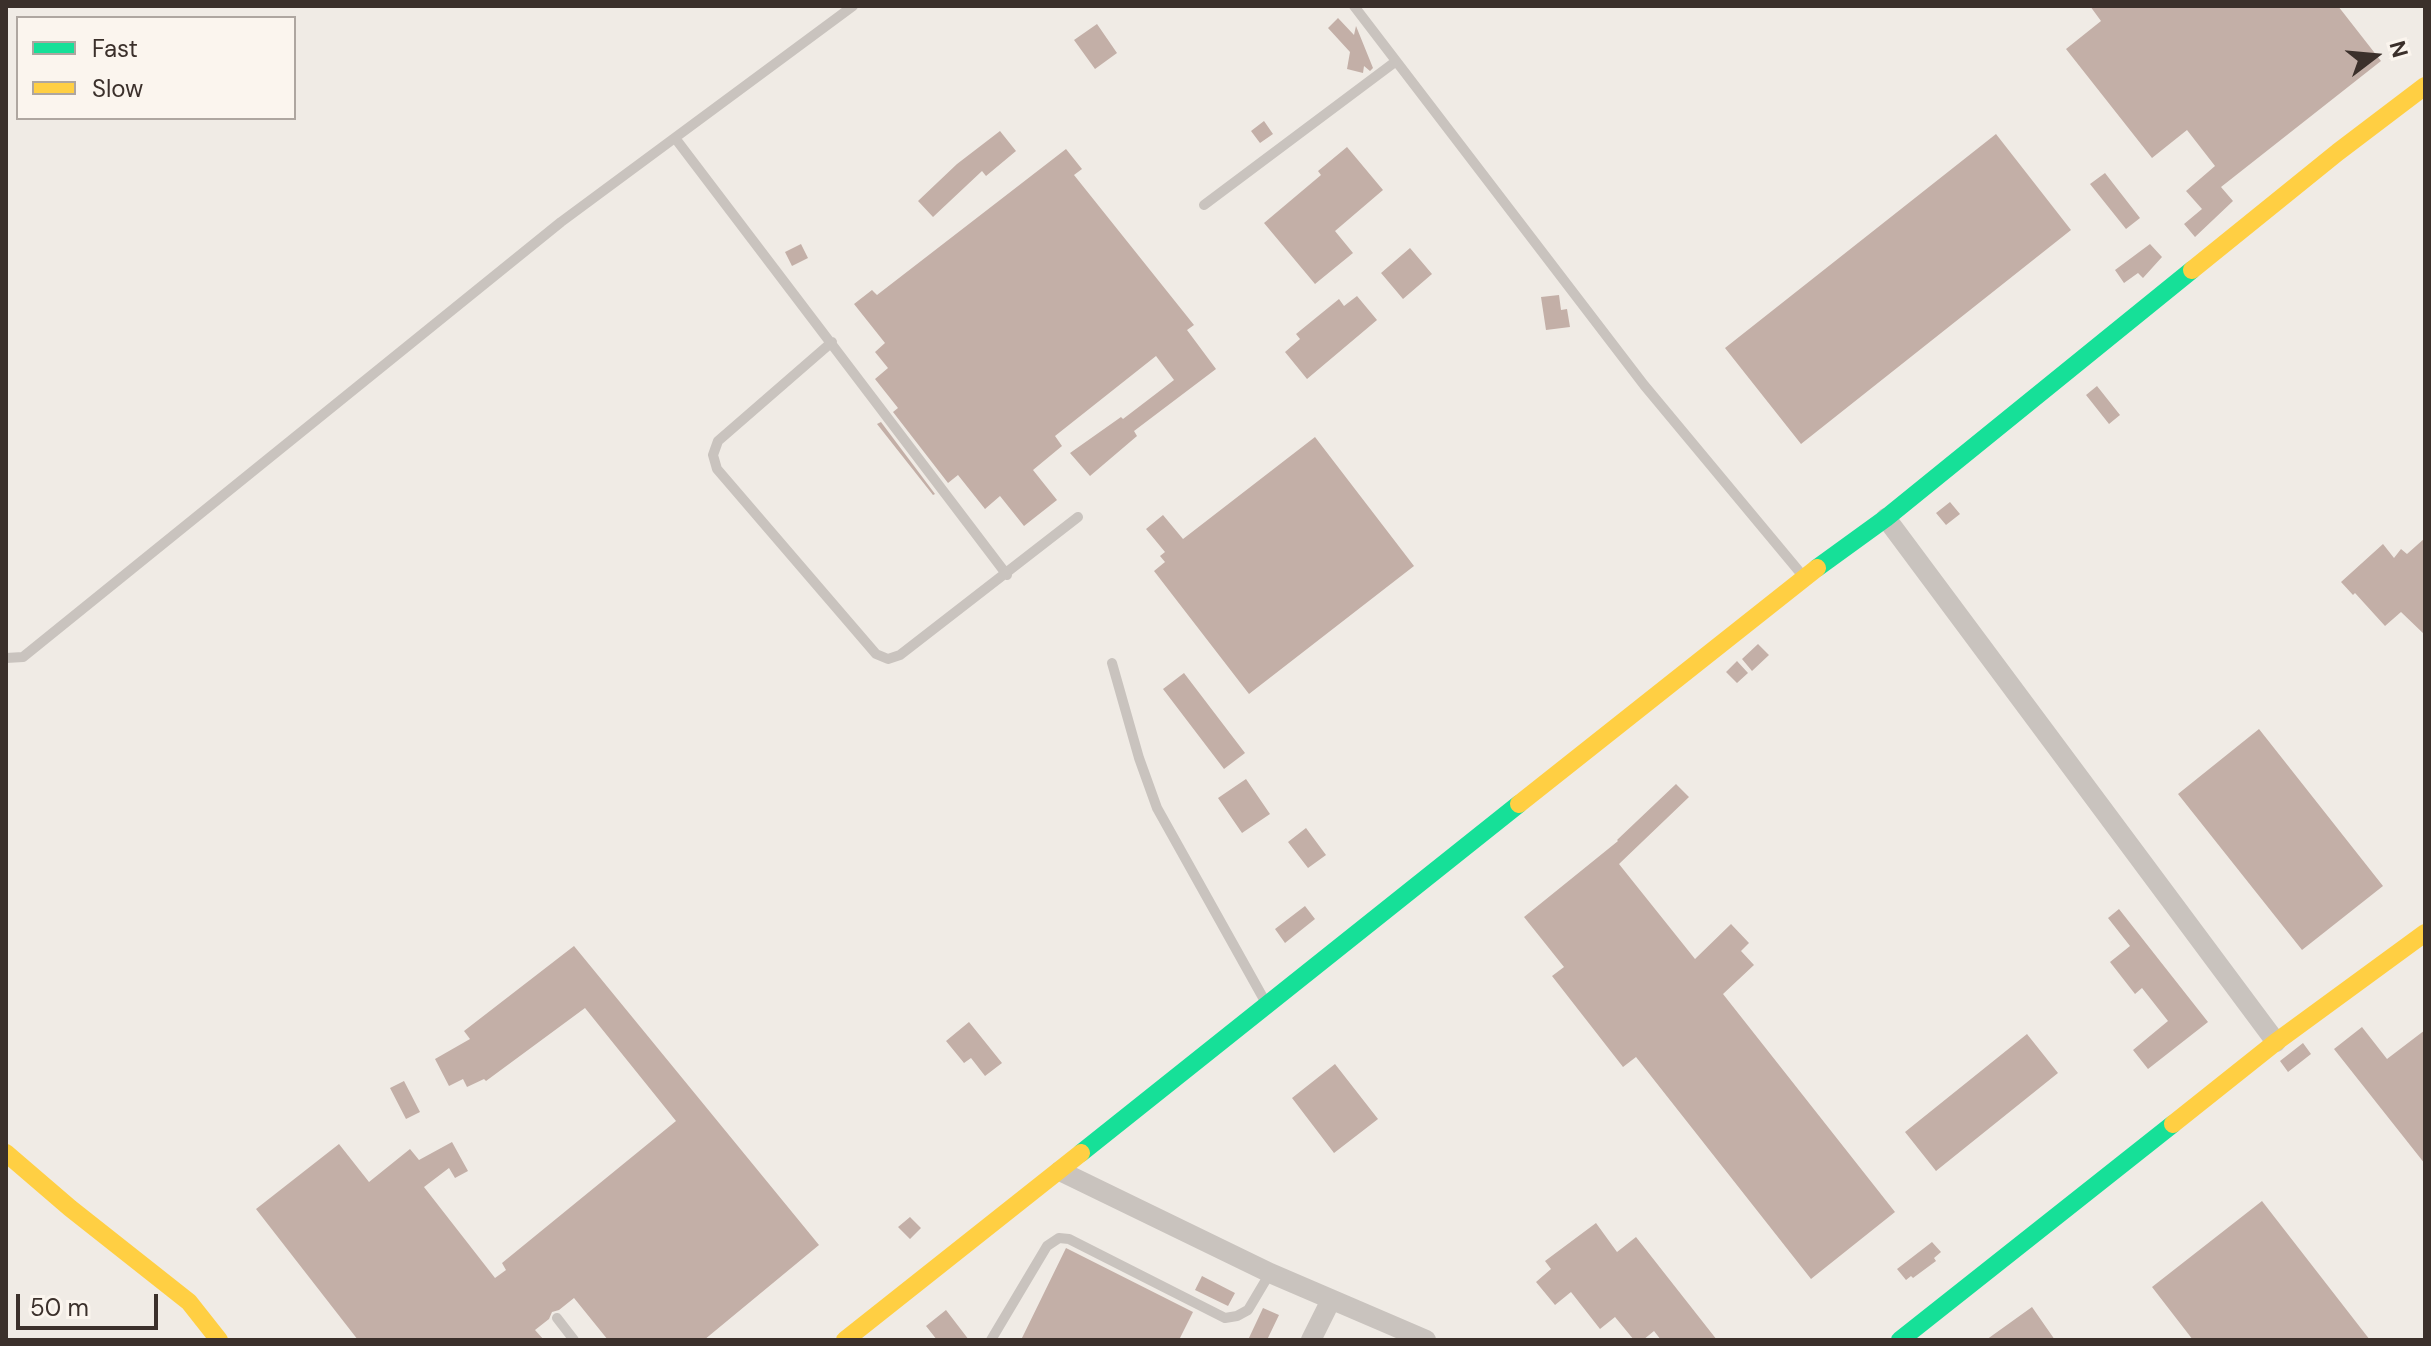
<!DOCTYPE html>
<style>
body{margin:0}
#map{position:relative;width:2431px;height:1346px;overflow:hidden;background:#f0ebe5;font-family:"DM Sans",sans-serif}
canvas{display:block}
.frame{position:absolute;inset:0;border:8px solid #3b302b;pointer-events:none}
.legend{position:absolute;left:16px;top:16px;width:280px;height:104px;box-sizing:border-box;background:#fbf5ee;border:2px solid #aea6a0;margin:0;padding:10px 14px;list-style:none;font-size:24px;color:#3b302b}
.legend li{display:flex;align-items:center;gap:16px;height:40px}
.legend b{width:40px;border:2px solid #aea6a0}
.north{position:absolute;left:2335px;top:16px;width:80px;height:80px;-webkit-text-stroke:6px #fbf5ee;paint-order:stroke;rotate:74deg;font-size:22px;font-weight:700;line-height:32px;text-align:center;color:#3b302b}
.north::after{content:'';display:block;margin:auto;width:28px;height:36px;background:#3b302b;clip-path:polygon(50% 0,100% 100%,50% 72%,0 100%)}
.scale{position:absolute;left:16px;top:1294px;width:142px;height:36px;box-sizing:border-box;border:4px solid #3b302b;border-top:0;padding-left:10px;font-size:24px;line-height:28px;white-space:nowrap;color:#3b302b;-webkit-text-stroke:6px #fbf5ee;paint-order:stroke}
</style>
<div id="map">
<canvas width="2431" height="1346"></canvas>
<div class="frame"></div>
<ul class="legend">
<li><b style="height:10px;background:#16e098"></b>Fast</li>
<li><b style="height:10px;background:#ffcf43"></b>Slow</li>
</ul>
<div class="north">N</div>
<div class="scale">50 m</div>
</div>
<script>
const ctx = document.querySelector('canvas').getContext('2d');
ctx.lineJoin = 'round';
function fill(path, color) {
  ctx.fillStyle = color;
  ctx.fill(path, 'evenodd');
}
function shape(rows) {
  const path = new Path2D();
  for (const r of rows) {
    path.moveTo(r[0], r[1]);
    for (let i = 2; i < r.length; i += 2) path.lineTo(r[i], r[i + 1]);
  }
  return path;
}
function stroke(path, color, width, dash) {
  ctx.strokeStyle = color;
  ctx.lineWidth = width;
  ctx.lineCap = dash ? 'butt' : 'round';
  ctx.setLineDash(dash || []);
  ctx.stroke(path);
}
fill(shape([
 [2090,6,2338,6,2381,61,2221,187,2233,201,2195,237,2184,224,2202,209,2186,191,2215,166,2187,130,2152,158,2066,49,2101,21],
 [1338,18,1354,35,1356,26,1373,68,1370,71,1364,66,1363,73,1347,69,1350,52,1328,28],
 [1097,24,1117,53,1095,69,1074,40],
 [1264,121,1273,134,1260,143,1251,131],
 [1000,131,1016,151,986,176,982,171,933,217,918,201,957,164],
 [1996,134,2071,230,1801,444,1725,348],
 [1347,147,1383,190,1335,231,1353,253,1315,284,1264,223,1321,175,1318,171],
 [1066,149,1082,169,1074,175,1194,325,1187,330,1216,369,1134,431,1137,436,1090,476,1070,453,1121,417,1123,419,1174,380,1156,356,1055,436,1062,446,1033,470,1057,500,1024,526,1000,496,985,509,958,475,948,483,893,412,898,408,875,379,888,368,875,352,885,343,854,304,872,290,877,295],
 [2105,173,2140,218,2126,229,2090,184],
 [801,244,808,258,792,266,785,252],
 [2150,244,2162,257,2143,278,2138,273,2124,283,2115,270],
 [1410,248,1432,274,1403,299,1381,273],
 [1559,295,1561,310,1567,309,1570,327,1546,330,1541,297],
 [1357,296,1377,320,1307,379,1285,352,1300,339,1296,334,1339,299,1344,306],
 [2097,386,2120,415,2109,424,2086,395],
 [881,422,935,494,933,495,877,424],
 [1315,437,1414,566,1249,694,1154,571,1165,562,1160,556,1165,552,1146,529,1163,515,1183,539],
 [1950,502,1960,514,1946,525,1936,513],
 [2425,538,2425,635,2401,612,2385,626,2355,593,2353,595,2341,582,2383,544,2394,558,2401,549,2407,554],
 [1758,644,1769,655,1752,671,1742,659],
 [1737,661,1748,673,1737,683,1726,672],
 [1184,673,1245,753,1224,769,1163,689],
 [2259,729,2383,886,2302,950,2178,794],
 [1246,779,1270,814,1242,833,1218,798],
 [1676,784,1689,797,1619,864,1695,959,1731,924,1749,943,1741,951,1754,965,1723,994,1895,1212,1811,1279,1636,1057,1623,1067,1552,976,1564,967,1524,917,1618,841,1617,840],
 [1306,828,1326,855,1308,868,1288,842],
 [1305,906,1315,919,1285,943,1275,929],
 [2119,909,2208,1022,2148,1069,2133,1050,2168,1021,2142,988,2135,994,2110,962,2130,946,2108,918],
 [574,946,819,1245,704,1340,608,1340,574,1298,559,1310,552,1312,549,1319,535,1330,544,1340,358,1340,256,1209,339,1144,369,1182,410,1149,419,1160,452,1142,468,1171,455,1178,449,1168,424,1187,495,1278,506,1270,502,1263,676,1121,585,1008,486,1081,484,1079,467,1087,463,1079,449,1086,435,1059,470,1039,464,1031],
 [969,1022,1002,1063,985,1076,971,1058,964,1063,946,1041],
 [2362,1027,2387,1059,2425,1030,2425,1164,2334,1049],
 [2027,1034,2058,1073,1936,1171,1905,1132],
 [2303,1043,2311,1054,2288,1072,2280,1061],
 [1335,1064,1378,1119,1334,1153,1292,1098],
 [404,1081,420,1112,406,1119,390,1088],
 [2262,1201,2370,1340,2193,1340,2152,1287],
 [910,1217,921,1228,910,1239,898,1227],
 [1596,1223,1617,1252,1636,1237,1717,1340,1661,1340,1654,1331,1643,1340,1634,1340,1615,1317,1600,1329,1571,1292,1555,1305,1536,1282,1551,1269,1545,1261],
 [1932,1242,1941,1252,1934,1258,1936,1261,1913,1278,1911,1276,1906,1280,1897,1269],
 [1066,1248,1193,1312,1179,1340,1021,1340],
 [1202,1276,1235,1293,1228,1306,1195,1290],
 [2032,1307,2055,1340,1986,1340],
 [1263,1308,1279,1315,1267,1340,1248,1340],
 [946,1310,969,1340,937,1340,926,1326]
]), '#c3afa7');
stroke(shape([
 [1354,6,1644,385,1803,576],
 [675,138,1007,575],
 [1204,205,1395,62],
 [832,342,718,441,713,455,717,469,876,654,888,659,900,655,1078,517],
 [6,658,23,657,561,222,853,6],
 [1112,663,1139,758,1157,808,1266,1003],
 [557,1318,574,1340],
 [991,1340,1047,1246,1059,1238,1069,1239,1225,1318,1237,1316,1248,1310,1270,1273]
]), '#c9c3be', 10);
stroke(shape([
 [1886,518,2276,1042],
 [1060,1171,1270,1273,1426,1340],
 [1311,1340,1331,1300]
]), '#c9c3be', 20);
stroke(shape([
 [1817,568,1886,518,2192,270],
 [1081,1153,1519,804],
 [1900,1340,2173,1124]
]), '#16e098', 18);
stroke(shape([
 [2192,270,2338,152,2425,86],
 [1519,804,1817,568],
 [2173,1124,2276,1042,2425,933],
 [6,1153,70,1208,189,1302,219,1340],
 [845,1340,1081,1153]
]), '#ffcf43', 18);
</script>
